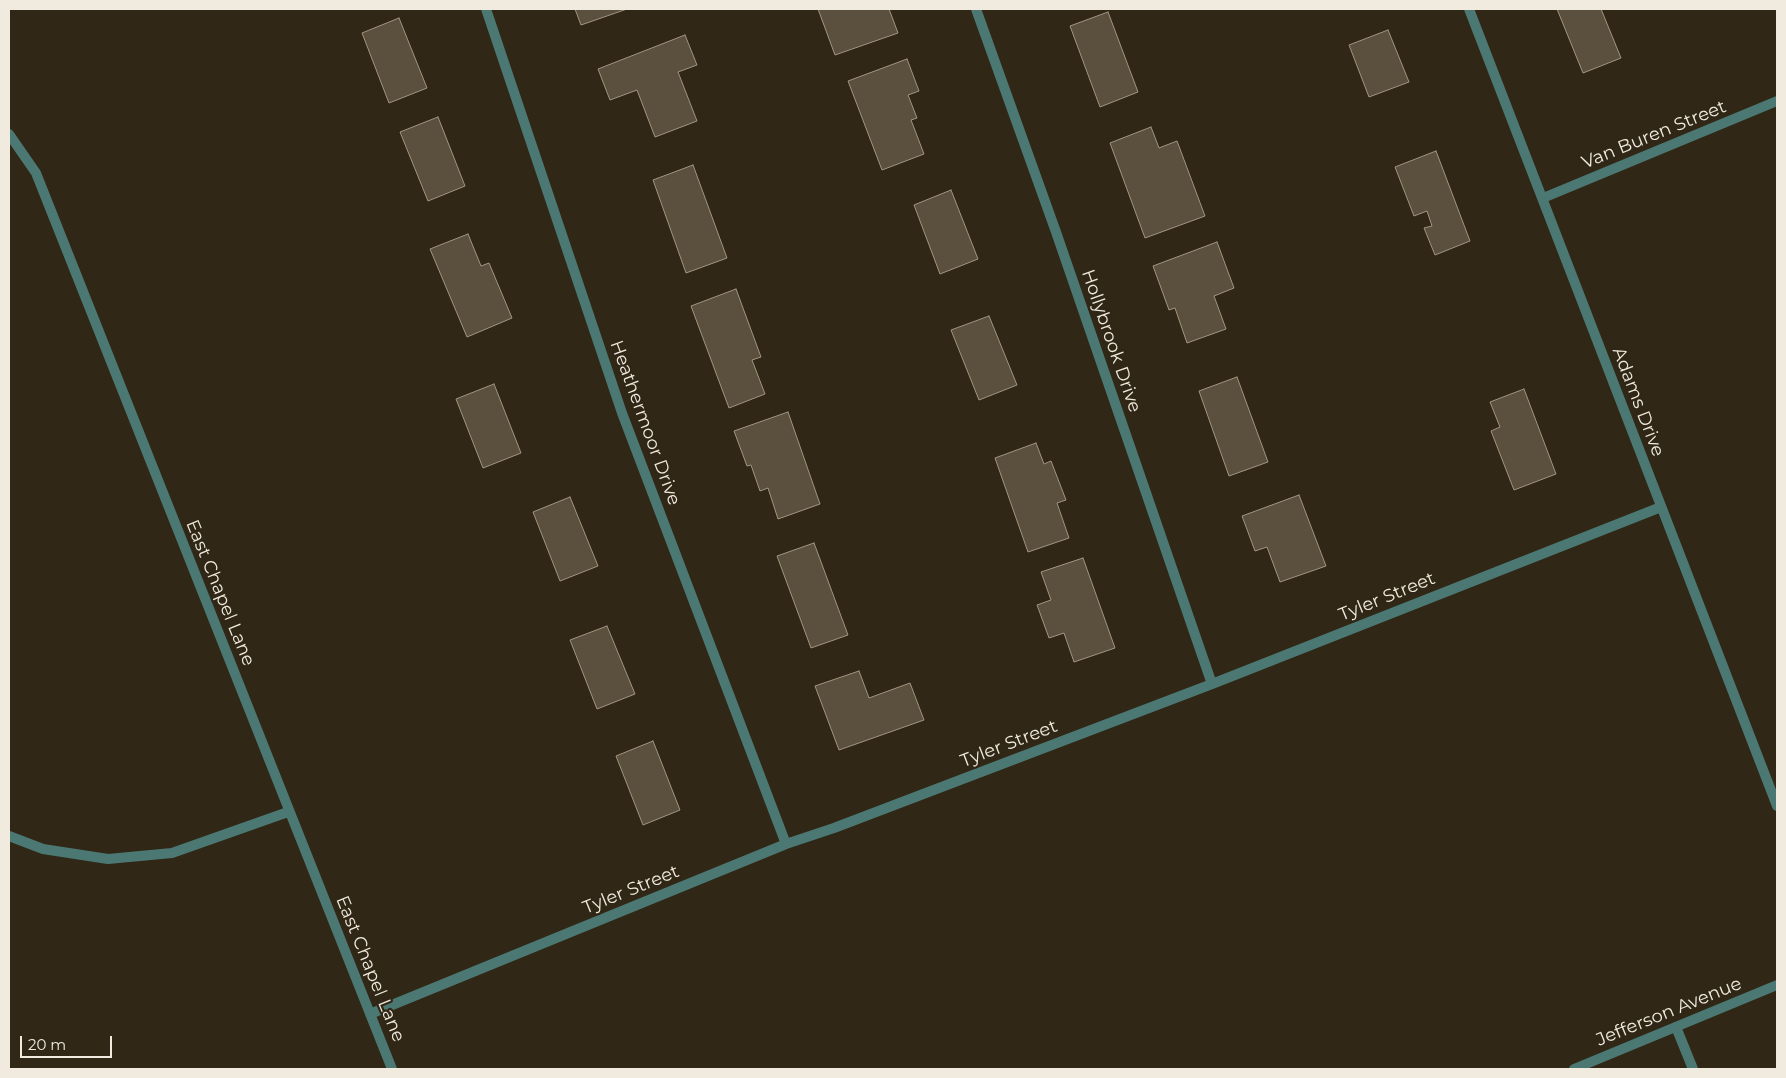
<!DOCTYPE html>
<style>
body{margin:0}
#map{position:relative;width:1786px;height:1078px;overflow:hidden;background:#302716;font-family:Montserrat,sans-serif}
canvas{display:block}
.frame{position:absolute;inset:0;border:10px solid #f0eadf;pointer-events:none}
.scale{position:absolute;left:20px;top:1036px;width:92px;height:22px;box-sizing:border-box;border:2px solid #f0eadf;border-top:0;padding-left:6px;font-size:15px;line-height:18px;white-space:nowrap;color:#f0eadf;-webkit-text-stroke:4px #302716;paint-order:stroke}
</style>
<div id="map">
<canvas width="1786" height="1078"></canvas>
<div class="frame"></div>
<div class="scale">20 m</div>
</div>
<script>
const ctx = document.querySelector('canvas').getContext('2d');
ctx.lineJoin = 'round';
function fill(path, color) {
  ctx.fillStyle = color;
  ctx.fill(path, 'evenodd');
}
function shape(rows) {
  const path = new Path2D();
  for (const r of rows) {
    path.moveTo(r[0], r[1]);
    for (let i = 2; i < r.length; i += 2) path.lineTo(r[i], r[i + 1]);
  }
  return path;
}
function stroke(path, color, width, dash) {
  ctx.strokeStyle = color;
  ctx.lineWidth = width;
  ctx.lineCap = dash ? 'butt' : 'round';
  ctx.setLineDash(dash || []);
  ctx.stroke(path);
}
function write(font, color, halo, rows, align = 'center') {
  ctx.font = font + ' Montserrat,sans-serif';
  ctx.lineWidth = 4.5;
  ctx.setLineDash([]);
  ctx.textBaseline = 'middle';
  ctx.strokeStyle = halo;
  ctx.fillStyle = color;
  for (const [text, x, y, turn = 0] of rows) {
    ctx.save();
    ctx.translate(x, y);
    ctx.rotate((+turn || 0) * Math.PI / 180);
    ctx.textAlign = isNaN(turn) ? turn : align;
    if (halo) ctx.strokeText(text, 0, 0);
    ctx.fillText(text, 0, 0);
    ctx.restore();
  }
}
const building = shape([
 [575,9,627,9,581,25,575,9],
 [818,9,889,9,898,33,835,55,818,9],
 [1557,9,1601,9,1621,58,1583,73,1557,9],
 [1108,12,1138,92,1100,107,1070,26,1108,12],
 [399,18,427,88,389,103,362,33,399,18],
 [1388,30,1409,82,1369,97,1349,45,1388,30],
 [685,35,697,65,678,72,697,121,655,137,637,90,610,100,598,69,685,35],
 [907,59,919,91,908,95,917,118,911,120,924,154,882,170,848,81,907,59],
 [438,117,465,186,428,201,400,132,438,117],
 [1151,127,1159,148,1177,141,1205,216,1145,238,1110,143,1151,127],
 [1436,151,1470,241,1435,255,1424,228,1432,226,1427,211,1414,216,1395,167,1436,151],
 [693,165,727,258,686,273,653,180,693,165],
 [951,190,978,259,940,274,914,205,951,190],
 [468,234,481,266,489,263,512,318,467,337,430,249,468,234],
 [1217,242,1234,288,1214,296,1226,329,1187,343,1175,308,1169,310,1153,266,1217,242],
 [736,289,761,357,752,360,765,394,729,408,691,306,736,289],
 [989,316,1017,385,979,400,951,330,989,316],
 [1237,377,1268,462,1229,476,1199,391,1237,377],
 [494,384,521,453,483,468,456,399,494,384],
 [1524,389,1556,474,1514,490,1491,431,1500,427,1490,402,1524,389],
 [788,412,820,504,778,519,768,488,760,491,751,465,747,466,734,431,788,412],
 [1036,443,1044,464,1051,461,1066,500,1057,503,1069,538,1028,552,995,458,1036,443],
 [1299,495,1326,566,1280,582,1267,547,1255,551,1242,516,1299,495],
 [570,497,598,566,560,581,533,512,570,497],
 [814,543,848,635,811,648,777,556,814,543],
 [1083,558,1115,648,1074,662,1064,633,1049,638,1037,605,1051,600,1041,572,1083,558],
 [607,626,635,694,597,709,570,640,607,626],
 [859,671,869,698,910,683,924,720,839,750,815,686,859,671],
 [653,741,680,810,643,825,616,756,653,741]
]);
fill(building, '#5b503e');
stroke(building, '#a29682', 1);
stroke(shape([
 [1676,1027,1693,1069]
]), '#4b7873', 10);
stroke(shape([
 [486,9,622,413,786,844],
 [976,9,1056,232,1212,684],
 [1469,9,1777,806],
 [9,134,36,173,392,1069],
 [1543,198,1777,101],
 [9,836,43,849,108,859,172,853,288,812],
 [370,1014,786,844,834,828,1212,684,1661,507]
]), '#4b7873', 10);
stroke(shape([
 [1574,1069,1777,985]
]), '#4b7873', 10);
write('18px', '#f0eadf', '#302716', [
 ["Van Buren Street",1654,135,-22],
 ["Hollybrook Drive",1111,341,71],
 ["Adams Drive",1638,402,69],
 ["Heathermoor Drive",645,423,70],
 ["East Chapel Lane",220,593,68],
 ["Tyler Street",1387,597,-22],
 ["Tyler Street",1009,744,-21],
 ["Tyler Street",631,890,-22],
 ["East Chapel Lane",370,969,68],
 ["Jefferson Avenue",1669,1012,-22]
]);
</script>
